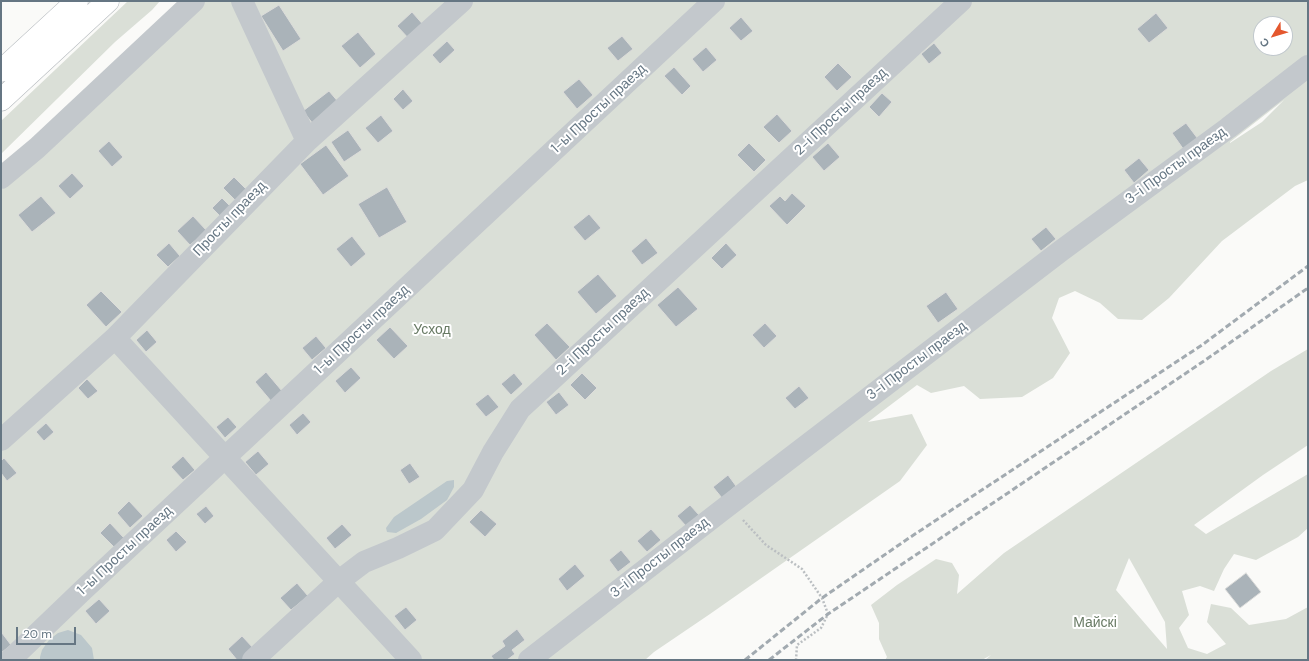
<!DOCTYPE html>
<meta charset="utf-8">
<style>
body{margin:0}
#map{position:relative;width:1309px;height:661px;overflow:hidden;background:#fafaf8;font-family:"DM Sans",sans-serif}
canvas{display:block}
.frame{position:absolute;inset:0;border:2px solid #657683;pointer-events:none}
.north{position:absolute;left:1253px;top:16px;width:40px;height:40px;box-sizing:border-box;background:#fff;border:1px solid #c1c8cd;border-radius:50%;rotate:232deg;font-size:11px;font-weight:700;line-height:16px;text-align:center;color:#657683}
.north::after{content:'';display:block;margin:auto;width:14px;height:18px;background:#e4572e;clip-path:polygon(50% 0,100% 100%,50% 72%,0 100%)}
.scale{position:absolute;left:16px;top:627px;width:60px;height:18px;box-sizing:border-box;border:2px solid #657683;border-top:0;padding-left:5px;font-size:12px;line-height:14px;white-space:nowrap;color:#657683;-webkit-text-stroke:3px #fff;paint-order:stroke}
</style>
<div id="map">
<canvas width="1309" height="661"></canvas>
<div class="frame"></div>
<div class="north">С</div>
<div class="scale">20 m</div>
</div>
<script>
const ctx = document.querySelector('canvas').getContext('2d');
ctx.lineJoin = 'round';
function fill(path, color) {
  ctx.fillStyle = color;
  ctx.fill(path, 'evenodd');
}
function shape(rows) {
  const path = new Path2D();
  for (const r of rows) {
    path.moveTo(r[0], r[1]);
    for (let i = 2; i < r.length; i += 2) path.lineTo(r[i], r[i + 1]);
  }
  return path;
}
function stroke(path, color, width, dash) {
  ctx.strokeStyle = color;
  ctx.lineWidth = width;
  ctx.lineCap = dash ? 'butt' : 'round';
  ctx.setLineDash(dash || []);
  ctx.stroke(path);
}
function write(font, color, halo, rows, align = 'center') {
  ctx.font = font + ' "DM Sans",sans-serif';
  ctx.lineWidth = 4;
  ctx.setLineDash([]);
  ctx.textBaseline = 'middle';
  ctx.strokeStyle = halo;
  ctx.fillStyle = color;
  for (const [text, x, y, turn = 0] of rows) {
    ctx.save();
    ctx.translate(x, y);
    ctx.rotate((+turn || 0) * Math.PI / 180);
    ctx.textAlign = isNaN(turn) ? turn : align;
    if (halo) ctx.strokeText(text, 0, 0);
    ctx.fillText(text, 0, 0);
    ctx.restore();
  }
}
fill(shape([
 [128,1,160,1,152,10,115,42,1,154,1,121],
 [197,1,1308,1,1308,180,1295,186,1222,241,1169,298,1142,320,1118,319,1100,303,1075,291,1059,298,1052,318,1070,353,1053,378,1022,397,980,399,964,386,931,393,917,385,868,422,912,414,927,445,900,481,710,614,654,652,645,660,1,660,1,190],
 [1261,24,1285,24,1285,48,1261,48],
 [1284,100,1262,122,1230,143,1230,142],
 [1308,349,1308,445,1263,475,1194,525,1206,534,1308,474,1308,528,1298,537,1256,560,1234,554,1224,569,1214,591,1200,586,1182,591,1189,615,1179,628,1188,648,1207,654,1226,644,1207,622,1211,604,1231,608,1249,625,1286,619,1308,607,1308,660,985,660,991,655,982,660,885,660,887,657,879,639,879,623,871,605,897,585,936,559,952,563,959,575,957,594,1004,553,1271,371],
 [1129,558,1165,622,1167,649,1116,590]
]), '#dadfd7');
fill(shape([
 [454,480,454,487,447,500,421,519,396,533,387,532,386,528,394,517,447,481],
 [68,630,81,635,92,648,94,660,40,660,40,657,42,650,49,640,58,633]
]), '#bbc7cb');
const building = shape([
 [279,5,301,39,283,51,261,16,279,5],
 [412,12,426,28,411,41,397,26,412,12],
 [1156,13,1168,28,1149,43,1137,29,1156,13],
 [741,17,753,31,741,41,729,28,741,17],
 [358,32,376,54,360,68,341,46,358,32],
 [622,36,633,49,618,61,607,48,622,36],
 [447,41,455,50,440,64,432,55,447,41],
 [934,43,942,53,929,64,921,54,934,43],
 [706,47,717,60,703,72,692,59,706,47],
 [838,63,852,77,837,91,824,77,838,63],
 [674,67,691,86,682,95,664,76,674,67],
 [579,79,593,95,577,109,563,92,579,79],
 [403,89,413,101,403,110,393,99,403,89],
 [329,91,340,104,313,124,303,111,329,91],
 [882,93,892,102,879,117,869,107,882,93],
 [777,114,792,131,779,143,763,127,777,114],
 [381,115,393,131,378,143,365,128,381,115],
 [1186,123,1198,139,1184,150,1172,133,1186,123],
 [348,130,362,150,344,162,331,142,348,130],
 [109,141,123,157,112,167,98,151,109,141],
 [749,143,766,160,754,172,737,155,749,143],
 [828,143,840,157,824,171,812,157,828,143],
 [326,145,349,176,323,195,300,164,326,145],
 [1139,158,1149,170,1134,183,1124,170,1139,158],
 [72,173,84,186,70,199,58,186,72,173],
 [234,177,247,190,236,201,223,188,234,177],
 [387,187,407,222,379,238,358,204,387,187],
 [792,193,806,206,787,225,769,206,780,196,785,201,792,193],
 [41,196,56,213,32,232,18,215,41,196],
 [222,198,234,210,224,220,212,208,222,198],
 [589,214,601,228,585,241,573,227,589,214],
 [193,216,207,231,190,245,177,231,193,216],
 [1046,227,1056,239,1041,251,1031,239,1046,227],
 [352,236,366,254,351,267,336,249,352,236],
 [646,238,658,253,642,265,631,251,646,238],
 [169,243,180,256,168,267,156,255,169,243],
 [726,243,737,255,722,269,711,258,726,243],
 [598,274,617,296,596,314,577,292,598,274],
 [678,287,698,309,676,327,657,305,678,287],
 [101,291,122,312,106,327,86,305,101,291],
 [946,292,958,309,938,323,926,306,946,292],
 [547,323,570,347,556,360,534,335,547,323],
 [765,323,777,336,764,348,752,335,765,323],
 [390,327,408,346,394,359,376,340,390,327],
 [147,330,157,342,146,352,136,340,147,330],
 [316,336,326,348,312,360,302,348,316,336],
 [351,367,361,378,345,393,335,381,351,367],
 [266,372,282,391,271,401,255,382,266,372],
 [514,373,523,384,511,395,501,384,514,373],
 [582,373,597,388,585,400,570,385,582,373],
 [87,379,98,391,88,399,78,388,87,379],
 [799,386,809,398,795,409,785,398,799,386],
 [559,392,569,405,556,415,546,402,559,392],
 [488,394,499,407,486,417,475,404,488,394],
 [303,413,311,422,297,435,289,425,303,413],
 [228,417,237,427,225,438,216,427,228,417],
 [46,423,54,432,44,441,36,432,46,423],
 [258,451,269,464,256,475,245,462,258,451],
 [183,456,195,470,183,480,171,467,183,456],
 [4,458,17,473,7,481,1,473,1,461,4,458],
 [410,463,420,477,409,484,400,470,410,463],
 [728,475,736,486,722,498,713,487,728,475],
 [129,501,143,516,130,528,117,513,129,501],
 [690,505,699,515,686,526,677,516,690,505],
 [206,506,214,516,205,524,196,514,206,506],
 [481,510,497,524,485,537,469,522,481,510],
 [110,523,124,538,114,547,100,533,110,523],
 [342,524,352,535,335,549,326,538,342,524],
 [651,529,661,540,647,552,637,541,651,529],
 [176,531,187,542,176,552,166,540,176,531],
 [621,550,631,562,618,572,609,560,621,550],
 [575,564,585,576,567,591,558,579,575,564],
 [1246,573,1261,592,1240,608,1225,589,1246,573],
 [297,583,308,596,291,610,280,598,297,583],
 [99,599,110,611,96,624,85,611,99,599],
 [406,607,417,620,405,630,394,616,406,607],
 [517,629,525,640,512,650,515,654,507,660,494,660,491,656,505,646,502,641,517,629],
 [2,633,11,645,1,653,1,634,2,633],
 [242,636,255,650,244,660,237,660,228,649,242,636]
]);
fill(building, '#aab3b9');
stroke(building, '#dcdcda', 1);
const major = shape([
 [1,71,77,1],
 [1,100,108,1]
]);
stroke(major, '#b5babe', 23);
stroke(shape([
 [743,520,766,545,802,569,822,598,828,614,821,628,797,645,796,660]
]), '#bbbfc2', 2.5, [2, 2]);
stroke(shape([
 [242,1,307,141],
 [1,178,37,148,194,1],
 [115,338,411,660],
 [1,440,115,338,307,141,462,1],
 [10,660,83,590,714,1],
 [253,660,339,581,364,562,398,548,435,530,473,490,493,452,520,409,961,1],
 [529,660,721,511,1062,250,1228,128,1308,66]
]), '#c3c8cc', 22);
stroke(major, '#fff', 22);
stroke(shape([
 [745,660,822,598,909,538,1202,345,1308,266],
 [769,660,828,614,1204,361,1308,288]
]), '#a2aab0', 3, [6, 3]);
write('14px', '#657683', '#fff', [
 ["1-ы Просты праезд",599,109,-43],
 ["2-і Просты праезд",841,112,-43],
 ["3-і Просты праезд",1176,166,-36],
 ["Просты праезд",230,219,-46],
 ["1-ы Просты праезд",362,330,-43],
 ["2-і Просты праезд",603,332,-43],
 ["3-і Просты праезд",917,361,-37],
 ["1-ы Просты праезд",125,551,-43],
 ["3-і Просты праезд",660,558,-38]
]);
write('14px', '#687a64', '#fff', [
 ["Усход",432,330],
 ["Майскі",1095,623]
]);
</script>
